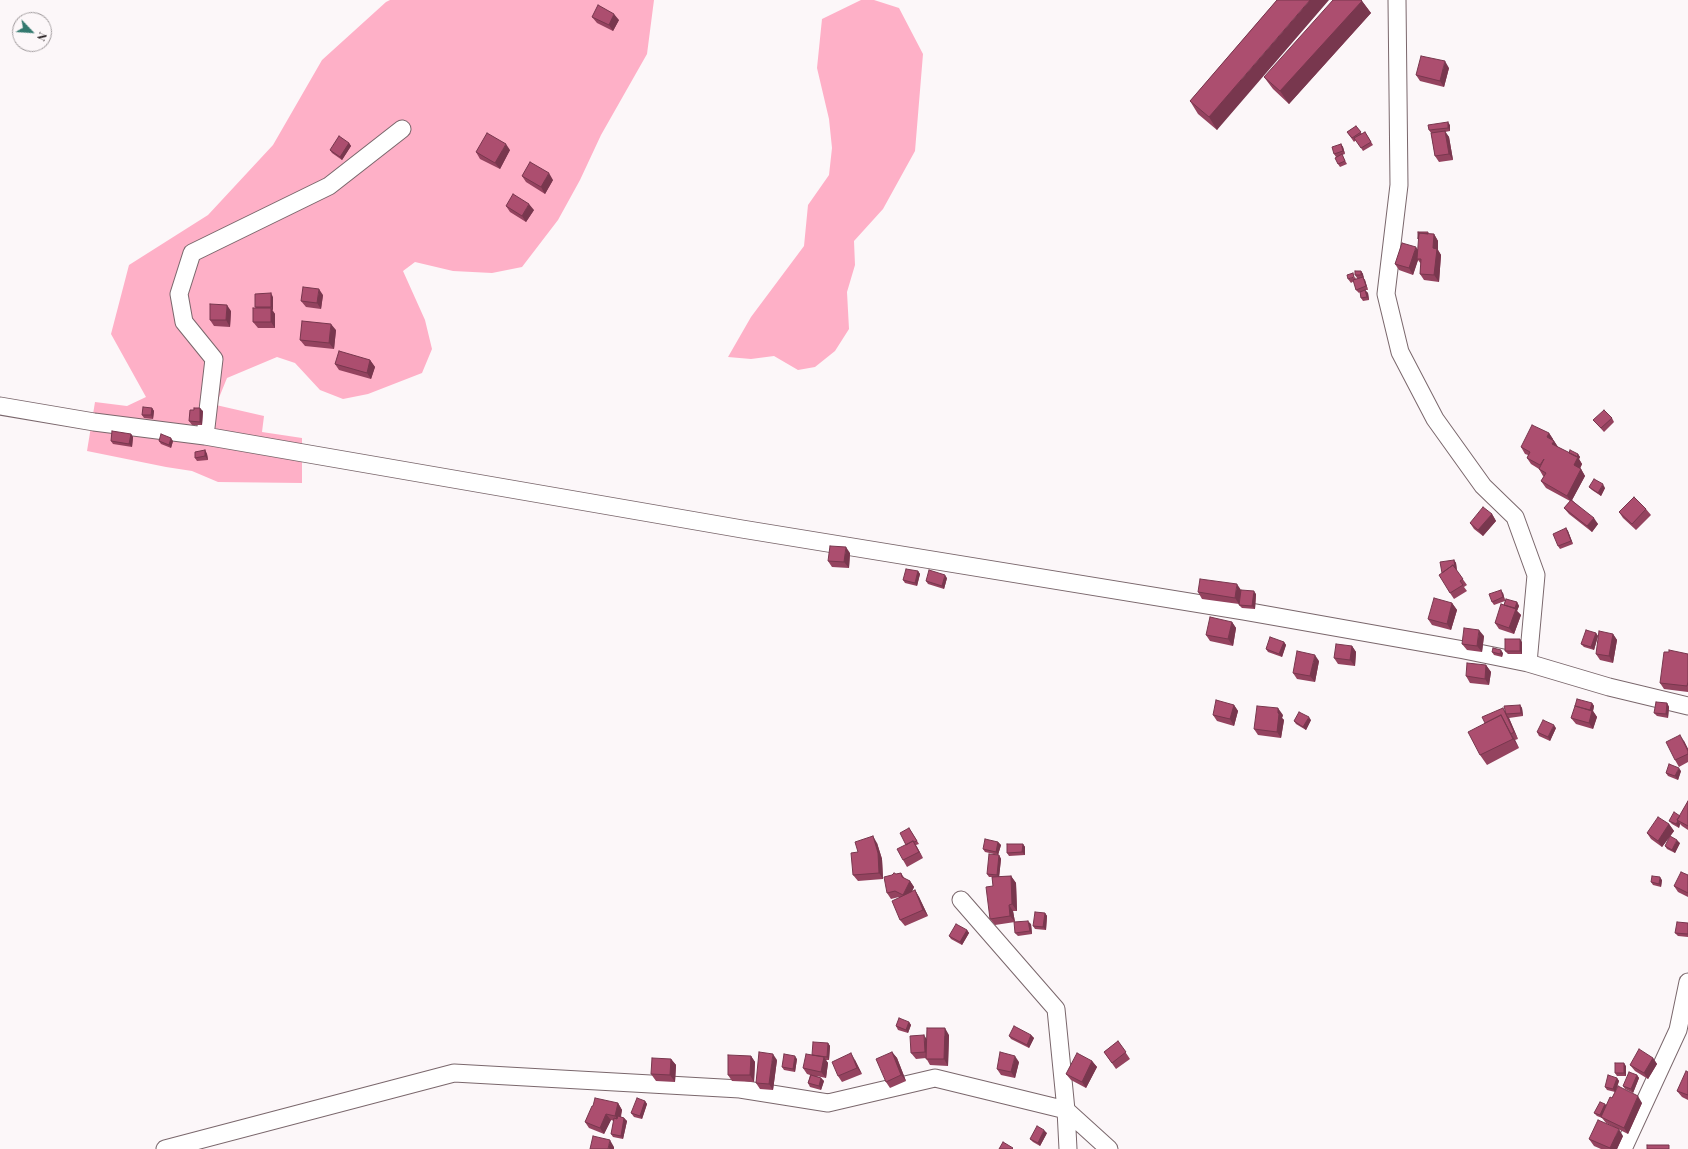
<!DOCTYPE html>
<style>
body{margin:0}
#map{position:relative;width:1688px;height:1149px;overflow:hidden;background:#fcf7f9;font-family:"Playfair Display",serif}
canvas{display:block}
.north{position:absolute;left:12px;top:12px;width:40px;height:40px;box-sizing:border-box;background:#fcf7f9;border:1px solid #a09b9d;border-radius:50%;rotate:115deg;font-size:11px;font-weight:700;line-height:16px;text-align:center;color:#171012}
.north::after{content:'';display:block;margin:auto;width:14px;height:18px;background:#33796f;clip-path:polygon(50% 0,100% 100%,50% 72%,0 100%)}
</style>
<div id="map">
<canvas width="1688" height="1149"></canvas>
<div class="north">N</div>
</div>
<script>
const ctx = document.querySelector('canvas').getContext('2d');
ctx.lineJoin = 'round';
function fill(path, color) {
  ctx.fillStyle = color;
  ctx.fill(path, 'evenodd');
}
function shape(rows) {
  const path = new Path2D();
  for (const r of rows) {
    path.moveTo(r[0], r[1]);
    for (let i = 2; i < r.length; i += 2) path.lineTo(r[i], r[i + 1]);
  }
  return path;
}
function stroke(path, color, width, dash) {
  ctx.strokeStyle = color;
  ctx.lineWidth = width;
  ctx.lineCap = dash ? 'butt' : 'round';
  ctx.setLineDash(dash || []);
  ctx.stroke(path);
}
fill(shape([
 [390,0,654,0,647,54,601,135,580,180,558,220,522,267,492,273,453,271,415,262,403,271,425,320,432,349,422,373,368,394,343,399,320,390,295,363,277,357,227,378,216,405,264,416,262,432,302,438,302,483,218,482,192,471,166,467,87,451,95,402,127,406,146,397,111,334,129,265,208,215,273,145,322,60,386,2],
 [861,0,874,0,899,8,923,54,915,151,883,209,854,241,855,265,847,292,849,329,835,351,815,367,798,370,774,356,751,359,728,357,751,317,804,246,808,205,829,175,832,148,829,119,817,68,822,19]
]), '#feb0c7');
const minor = shape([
 [1397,0,1399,185,1386,294,1400,352,1435,419,1483,486,1515,517,1536,575,1528,663],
 [0,406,94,422,205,436,742,529,1244,611,1464,650,1528,663,1609,687,1688,706],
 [205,436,214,359,184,322,179,294,192,253,329,186,402,129],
 [961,900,1056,1009,1066,1110,1068,1149],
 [165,1149,454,1073,740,1089,828,1103,935,1078,1066,1110,1109,1149],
 [1623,1149,1678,1030,1688,982]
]);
stroke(minor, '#7a676c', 19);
stroke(minor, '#fff', 17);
fill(shape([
 [1277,0,1217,130,1198,114,1190,101],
 [1362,1,1371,13,1289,104,1273,89,1264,77],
 [592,17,619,20,613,31,597,23],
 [1449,68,1444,87,1420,81,1416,75],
 [1450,125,1450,131,1445,132,1449,137,1453,160,1439,162,1435,156,1431,133,1429,130],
 [1356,126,1362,134,1365,132,1373,145,1363,151,1356,140,1354,142,1347,132],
 [349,143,351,146,342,160,332,153,330,150],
 [1341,144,1343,147,1345,154,1342,155,1347,164,1340,167,1338,164,1336,157,1334,154],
 [510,150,500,169,480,159,476,152],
 [522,176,553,180,545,194,526,182],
 [506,206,534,210,526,222,510,212],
 [1429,234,1434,234,1438,241,1438,250,1441,255,1439,282,1424,280,1420,274,1421,264,1418,260,1413,275,1399,270,1395,264,1418,249],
 [1361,271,1363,274,1363,278,1365,280,1368,290,1365,290,1368,293,1369,300,1363,301,1361,298,1360,292,1359,293,1356,290,1354,281,1351,283,1348,279,1355,277,1356,279,1359,278,1357,278,1355,275],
 [323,295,321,309,306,307,301,301],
 [273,297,273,310,272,310,275,314,275,328,258,328,253,322,256,308,255,307],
 [231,311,230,327,214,326,210,320],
 [336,330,334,349,305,346,300,340],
 [370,360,375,367,371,379,339,370,335,364],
 [152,408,154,411,153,419,144,418,142,415],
 [203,411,202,425,192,425,189,421],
 [1612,418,1614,422,1604,432,1593,420],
 [1549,433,1558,447,1569,453,1578,454,1580,457,1579,459,1582,464,1580,469,1581,469,1585,476,1572,500,1598,524,1592,532,1569,514,1564,508,1570,501,1546,488,1541,481,1544,476,1543,476,1539,469,1531,464,1527,458,1528,455,1525,454,1521,447],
 [131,434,133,437,132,447,113,444,111,441],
 [159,441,173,441,171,448,161,444],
 [205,450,207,454,208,460,197,461,195,458],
 [1589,487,1605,488,1601,496,1592,490],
 [1646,509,1651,515,1636,530,1623,518,1619,512],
 [1492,514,1496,521,1483,536,1474,529,1470,523],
 [1566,528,1568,531,1573,544,1560,549,1558,546],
 [850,553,849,568,832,567,828,561],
 [1454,560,1456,563,1457,571,1467,585,1464,587,1467,591,1454,599,1450,593,1442,573],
 [918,571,920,574,917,586,905,583,903,580],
 [947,578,944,589,928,584,926,581],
 [1241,590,1256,594,1255,609,1242,608,1239,605,1240,596,1239,604,1202,599,1198,592],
 [1503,593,1505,600,1517,602,1519,606,1517,611,1521,615,1514,634,1499,629,1495,623,1504,605,1505,601,1494,605,1492,602],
 [1452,603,1457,610,1451,630,1432,625,1428,619],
 [1232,622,1236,628,1233,646,1210,641,1206,635],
 [1596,633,1598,636,1594,650,1584,647,1581,644],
 [1613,634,1617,640,1613,663,1600,660,1596,654],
 [1484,636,1482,652,1467,650,1462,644],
 [1284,642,1286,645,1282,657,1268,652,1266,649],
 [1522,642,1522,654,1508,654,1505,651],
 [1352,646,1356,652,1355,666,1338,664,1334,658],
 [1492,652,1503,653,1502,657,1494,655],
 [1688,654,1688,692,1664,689,1660,683],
 [1319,661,1315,682,1297,679,1293,673],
 [1486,665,1491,672,1489,685,1470,683,1466,676],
 [1592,703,1594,706,1593,711,1597,717,1593,729,1576,724,1571,718],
 [1667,703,1669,707,1668,718,1657,716,1654,713],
 [1234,705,1238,711,1234,726,1217,721,1213,715],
 [1520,705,1522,708,1523,716,1509,718,1518,739,1515,740,1519,748,1487,765,1480,755,1506,712],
 [1283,715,1282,718,1284,720,1281,738,1258,735,1254,729],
 [1311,720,1306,730,1296,724,1294,721],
 [1556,728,1550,741,1539,736,1537,732],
 [1684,741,1688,749,1688,762,1679,767,1675,760],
 [1681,771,1678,780,1668,776,1666,773],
 [1688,801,1688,830,1682,826,1680,824,1679,828,1672,824,1669,821,1680,816],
 [1669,824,1674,831,1662,847,1651,839,1647,833],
 [909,828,919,844,916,845,923,858,907,867,903,860],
 [998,842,1001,845,998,855,985,852,983,849],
 [877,843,882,859,883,879,858,881,853,875,858,852],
 [1680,843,1675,853,1667,849,1665,846],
 [1023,844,1025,847,1025,855,1009,856,1007,853],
 [999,855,1001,859,999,877,1011,876,1016,883,1017,911,1013,911,1015,922,995,925,990,919,993,886,992,877,989,877,987,874],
 [901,873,905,879,910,881,914,887,912,892,915,890,919,897,928,916,905,926,900,920,899,897,891,899,887,893,896,874],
 [1688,875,1688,897,1678,892,1674,886],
 [1662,880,1661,887,1653,885,1651,882],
 [1045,913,1047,916,1046,930,1035,929,1033,926],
 [1688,923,1688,937,1678,936,1675,933],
 [1031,924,1032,934,1018,936,1015,933],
 [967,930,969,933,962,945,951,939,949,936],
 [909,1022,911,1025,908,1033,898,1030,896,1026],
 [949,1035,948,1066,930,1065,926,1058,916,1059,911,1053,927,1039],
 [1031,1035,1034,1038,1029,1048,1011,1039,1009,1036],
 [1118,1041,1130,1059,1116,1069,1104,1052],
 [828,1043,830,1046,829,1060,826,1060,828,1063,826,1078,816,1076,821,1078,824,1081,821,1090,810,1087,808,1083,810,1075,807,1074,803,1068,812,1055],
 [892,1052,897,1058,906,1081,890,1088,886,1082],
 [751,1056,755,1062,754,1082,732,1081,728,1075],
 [1653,1058,1657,1064,1648,1079,1635,1071,1630,1065],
 [671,1059,676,1065,675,1082,656,1081,651,1074],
 [797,1059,795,1072,784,1070,782,1067],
 [777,1060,773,1090,760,1089,756,1083],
 [855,1060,862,1074,842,1082,838,1076],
 [1092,1061,1097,1067,1086,1088,1071,1080,1066,1074],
 [1019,1062,1015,1078,1001,1075,997,1069],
 [1626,1066,1626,1076,1617,1076,1615,1073],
 [1688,1072,1688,1100,1682,1097,1677,1091],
 [1637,1075,1639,1078,1633,1093,1625,1089,1623,1086],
 [1617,1078,1619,1081,1616,1091,1642,1103,1628,1134,1606,1123,1602,1118,1597,1116,1594,1113,1605,1104,1606,1106,1612,1098,1615,1092,1607,1090,1605,1087],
 [645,1101,647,1104,642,1119,634,1117,631,1113],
 [618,1103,622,1110,621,1117,624,1118,627,1121,623,1139,613,1137,611,1134,614,1121,611,1120,604,1134,589,1128,585,1122,593,1106],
 [1047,1133,1040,1146,1033,1142,1030,1139],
 [1623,1136,1617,1149,1601,1149,1594,1146,1589,1139]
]), '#94435f');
fill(shape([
 [1310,0,1329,0,1217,130,1209,117],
 [1362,1,1371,13,1289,104,1280,91],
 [614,14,619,20,613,31,609,25],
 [1445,61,1449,68,1444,87,1440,81],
 [1448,122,1450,125,1450,131,1448,128],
 [1445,131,1449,137,1453,160,1449,154],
 [349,143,351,146,342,160,340,157],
 [506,144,510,150,500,169,495,163],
 [1341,144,1343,147,1345,154,1343,151],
 [549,173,553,180,545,194,541,187],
 [529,204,534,210,526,222,522,216],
 [1434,234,1438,241,1438,250,1441,255,1439,282,1434,275,1433,248],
 [1416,247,1420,253,1417,259,1418,260,1413,275,1409,268],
 [1361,271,1363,274,1364,278,1361,275],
 [1363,277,1365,280,1368,290,1366,286],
 [319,289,323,295,321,309,317,303],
 [1365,290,1368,293,1369,300,1367,297],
 [271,293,273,297,273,310,271,307],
 [227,305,231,311,230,327,226,320],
 [271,308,275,314,275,328,271,322],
 [331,324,336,330,334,349,329,343],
 [370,360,375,367,371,379,367,373],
 [152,408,154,411,153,419,151,415],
 [200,408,203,411,202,425,200,422],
 [1549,433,1553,439,1551,443,1547,437],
 [131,434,133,437,132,447,129,444],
 [171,438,173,441,171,448,169,445],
 [1554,441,1558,447,1556,450,1552,444],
 [205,450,207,454,208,460,205,456],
 [1578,454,1580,457,1579,459,1582,464,1578,472,1574,465,1576,458],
 [1581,469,1585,476,1571,502,1567,496],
 [1603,484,1605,488,1601,496,1598,493],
 [1492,514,1496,521,1483,536,1478,530],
 [1594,518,1598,524,1592,532,1587,526],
 [1566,528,1568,531,1573,544,1571,541],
 [846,547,850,553,849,568,844,562],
 [1454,560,1456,563,1457,571,1455,568],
 [918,571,920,574,917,586,915,583],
 [945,575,947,578,944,589,942,586],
 [1237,584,1241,590,1239,604,1235,598],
 [1501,590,1503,593,1505,601,1503,597],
 [1254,591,1256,594,1255,609,1252,606],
 [1517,602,1519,606,1517,611,1521,615,1514,634,1509,628],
 [1452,603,1457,610,1451,630,1447,624],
 [1232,622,1236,628,1233,646,1228,639],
 [1479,630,1484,636,1482,652,1477,646],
 [1596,633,1598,636,1594,650,1591,647],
 [1613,634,1617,640,1613,663,1609,656],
 [1520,639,1522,642,1522,654,1520,651],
 [1284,642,1286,645,1282,657,1279,654],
 [1352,646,1356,652,1355,666,1350,660],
 [1501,650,1503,653,1502,657,1500,654],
 [1315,655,1319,661,1315,682,1310,676],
 [1486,665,1491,672,1489,685,1485,679],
 [1592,703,1594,706,1593,711,1597,717,1593,729,1589,723,1589,713],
 [1667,703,1669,707,1668,718,1666,714],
 [1234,705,1238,711,1234,726,1230,719],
 [1520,705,1522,708,1523,716,1521,713],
 [1278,708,1283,715,1282,718,1284,720,1281,738,1277,732],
 [1503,708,1507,714,1506,714,1509,718,1518,739,1514,732],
 [1501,715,1511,734,1515,740,1519,748,1513,739],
 [1309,717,1311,720,1306,730,1303,727],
 [1554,725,1556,728,1550,741,1548,737],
 [1680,735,1684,741,1688,749,1688,751],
 [1679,768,1681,771,1678,780,1675,776],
 [1678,821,1680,824,1679,828,1676,824],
 [1669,824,1674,831,1662,847,1658,841],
 [873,836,877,843,882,859,883,879,879,873],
 [1677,840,1680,843,1675,853,1672,850],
 [913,841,917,847,923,858,919,852],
 [998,842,1001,845,998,855,996,852],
 [1023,844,1025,847,1025,855,1022,852],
 [999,855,1001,859,999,878,997,875],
 [1011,876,1016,883,1017,911,1012,904],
 [1660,877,1662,880,1661,887,1659,884],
 [910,881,914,887,907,901,903,895],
 [915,890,919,897,928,916,923,910],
 [1009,905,1013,911,1015,922,1010,916],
 [1045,913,1047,916,1046,930,1043,927],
 [1028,921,1031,924,1032,934,1030,931],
 [967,930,969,933,962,945,960,942],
 [909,1022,911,1025,908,1033,906,1030],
 [945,1028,949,1035,948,1066,944,1059],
 [924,1035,928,1041,930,1058,925,1052],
 [1031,1035,1034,1038,1029,1048,1027,1045],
 [828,1043,830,1046,829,1060,827,1057],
 [892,1052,897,1058,906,1081,901,1075],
 [851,1053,855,1060,862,1074,857,1068],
 [773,1054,777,1060,773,1090,769,1084],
 [751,1056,755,1062,754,1082,750,1075],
 [795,1056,797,1059,795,1072,793,1069],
 [1015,1056,1019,1062,1015,1078,1011,1072],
 [824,1057,828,1063,826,1078,821,1072],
 [1653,1058,1657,1064,1648,1079,1644,1073],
 [671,1059,676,1065,675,1082,670,1075],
 [1092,1061,1097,1067,1086,1088,1082,1082],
 [1624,1063,1626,1066,1626,1076,1624,1073],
 [1637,1075,1639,1078,1633,1093,1631,1089],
 [821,1078,824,1081,821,1090,819,1086],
 [1617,1078,1619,1081,1615,1092,1613,1089],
 [1638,1096,1642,1103,1628,1134,1624,1128],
 [645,1101,647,1104,642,1119,640,1116],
 [618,1103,622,1110,619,1122,615,1116],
 [1605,1104,1608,1107,1601,1117,1600,1115],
 [606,1114,611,1120,604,1134,600,1128],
 [624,1118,627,1121,623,1139,621,1136],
 [1619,1129,1623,1136,1617,1149,1610,1149,1610,1148],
 [1044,1130,1047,1133,1040,1146,1038,1143],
 [610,1140,614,1147,614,1149,608,1149]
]), '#78374e');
const building = shape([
 [1277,0,1310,0,1209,117,1190,101,1277,0],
 [1333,0,1361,0,1362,1,1280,91,1264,77,1333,0],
 [598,5,614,14,609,25,592,17,598,5],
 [1421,56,1445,61,1440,81,1416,75,1421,56],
 [1448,122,1448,128,1429,130,1428,125,1448,122],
 [1356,126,1361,132,1352,138,1347,132,1356,126],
 [1445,131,1449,154,1435,156,1431,133,1445,131],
 [1365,132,1371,142,1361,148,1354,138,1365,132],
 [487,133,506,144,495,163,476,152,487,133],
 [339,136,349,143,340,157,330,150,339,136],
 [1341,144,1343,151,1334,154,1332,147,1341,144],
 [1342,154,1345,161,1338,164,1335,158,1342,154],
 [530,162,549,173,541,187,522,176,530,162],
 [513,194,529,204,522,216,506,206,513,194],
 [1418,232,1428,232,1428,234,1419,233,1418,239,1418,232],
 [1419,233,1434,234,1433,248,1437,249,1434,275,1420,274,1421,259,1417,259,1419,233],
 [1402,243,1416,247,1409,268,1395,264,1402,243],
 [1355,271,1361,271,1361,275,1355,275,1355,271],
 [1353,273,1354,277,1348,279,1347,275,1353,273],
 [1363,277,1366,286,1356,290,1353,280,1363,277],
 [303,287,319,289,317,303,301,301,303,287],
 [1365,290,1367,297,1361,298,1360,292,1365,290],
 [271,293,271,307,255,307,255,294,271,293],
 [210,304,227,305,226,320,210,320,210,304],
 [253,308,271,308,271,322,253,322,253,308],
 [302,321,331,324,329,343,300,340,302,321],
 [339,351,370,360,367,373,335,364,339,351],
 [143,407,152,408,151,415,142,415,143,407],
 [194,408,200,408,200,422,189,421,190,410,194,410,194,408],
 [1604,410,1612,418,1601,428,1593,420,1604,410],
 [1532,425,1549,433,1547,437,1554,441,1552,444,1578,457,1574,465,1581,469,1567,496,1541,481,1546,473,1539,469,1544,459,1540,465,1527,458,1530,452,1521,447,1532,425],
 [112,431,131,434,129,444,111,441,112,431],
 [161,434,171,438,169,445,159,441,161,434],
 [205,450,205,456,195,458,195,452,205,450],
 [1570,450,1578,454,1577,457,1569,453,1570,450],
 [1594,479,1603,484,1598,493,1589,487,1594,479],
 [1634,497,1646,509,1632,524,1619,512,1634,497],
 [1571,500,1594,518,1587,526,1564,508,1571,500],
 [1483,507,1492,514,1478,530,1470,523,1483,507],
 [1566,528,1571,541,1558,546,1553,534,1566,528],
 [830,546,846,547,844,562,828,561,830,546],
 [1454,560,1455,568,1453,565,1442,573,1440,562,1454,560],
 [1453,565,1463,579,1460,581,1463,585,1450,593,1439,575,1453,565],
 [906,569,918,571,915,583,903,580,906,569],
 [929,570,945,575,942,586,926,581,929,570],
 [1200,579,1237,584,1235,598,1198,592,1200,579],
 [1241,590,1254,591,1252,606,1239,605,1241,590],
 [1501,590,1503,597,1492,602,1489,594,1501,590],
 [1434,598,1452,603,1447,624,1428,619,1434,598],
 [1506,599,1517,602,1515,608,1504,605,1506,599],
 [1501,604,1516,609,1509,628,1495,623,1501,604],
 [1210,617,1232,622,1228,639,1206,635,1210,617],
 [1464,628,1479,630,1477,646,1462,644,1464,628],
 [1586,630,1596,633,1591,647,1581,644,1586,630],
 [1599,631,1613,634,1609,656,1596,654,1599,631],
 [1270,637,1284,642,1279,654,1266,649,1270,637],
 [1505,639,1520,639,1520,651,1505,651,1505,639],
 [1336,644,1352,646,1350,660,1334,658,1336,644],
 [1493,648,1501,650,1500,654,1492,652,1493,648],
 [1669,650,1688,654,1688,682,1687,686,1660,683,1664,652,1669,652,1669,650],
 [1297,651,1315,655,1310,676,1293,673,1297,651],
 [1467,663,1486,665,1485,679,1466,676,1467,663],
 [1577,699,1592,703,1590,710,1575,706,1577,699],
 [1216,700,1234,705,1230,719,1213,715,1216,700],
 [1656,702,1667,703,1666,714,1654,713,1656,702],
 [1520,705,1521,713,1506,714,1504,706,1520,705],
 [1257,706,1278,708,1278,713,1279,714,1277,732,1254,729,1257,706],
 [1575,706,1592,711,1589,723,1571,718,1575,706],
 [1503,708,1514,732,1511,734,1501,715,1485,723,1482,717,1503,708],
 [1299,712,1309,717,1303,727,1294,721,1299,712],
 [1501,715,1513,739,1480,755,1468,732,1501,715],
 [1543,720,1554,725,1548,737,1537,732,1543,720],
 [1680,735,1688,751,1688,754,1675,760,1666,742,1680,735],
 [1669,764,1679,768,1675,776,1666,773,1669,764],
 [1688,801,1688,826,1677,820,1688,801],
 [1674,812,1680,816,1677,820,1678,821,1676,824,1669,821,1674,812],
 [1658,817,1669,824,1658,841,1647,833,1658,817],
 [909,828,917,841,914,842,913,841,906,845,900,833,909,828],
 [873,836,878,853,879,873,853,875,851,853,858,852,855,842,873,836],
 [1670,836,1677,840,1672,850,1665,846,1670,836],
 [985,839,998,842,996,852,983,849,985,839],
 [913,841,919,852,903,860,897,849,913,841],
 [1007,844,1023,844,1022,852,1007,853,1007,844],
 [989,854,999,855,997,875,987,874,989,854],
 [1681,872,1688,875,1688,893,1674,886,1681,872],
 [894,873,896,874,901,873,902,877,910,881,903,895,895,891,887,893,884,877,892,875,894,873],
 [1011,876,1012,904,1009,905,1010,916,990,919,986,887,993,886,992,877,1011,876],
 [1652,876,1660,877,1659,884,1651,882,1652,876],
 [915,890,923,910,900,920,892,901,915,890],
 [1035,912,1045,913,1043,927,1033,926,1035,912],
 [1028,921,1030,931,1015,933,1014,922,1028,921],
 [1677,922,1688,923,1688,934,1675,933,1677,922],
 [956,924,967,930,960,942,949,936,956,924],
 [899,1018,909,1022,906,1030,896,1026,899,1018],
 [1014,1026,1031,1035,1027,1045,1009,1036,1014,1026],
 [927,1028,945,1028,944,1059,926,1059,927,1028],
 [924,1035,925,1052,911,1053,910,1036,924,1035],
 [1118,1041,1126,1052,1112,1063,1104,1052,1118,1041],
 [813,1042,828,1043,827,1057,812,1055,813,1042],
 [1639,1049,1653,1058,1644,1073,1630,1065,1639,1049],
 [759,1052,773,1054,769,1084,756,1083,759,1052],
 [892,1052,901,1075,886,1082,876,1059,892,1052],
 [1000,1052,1015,1056,1011,1072,997,1069,1000,1052],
 [851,1053,857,1068,838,1076,832,1062,851,1053],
 [1077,1053,1092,1061,1082,1082,1066,1074,1077,1053],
 [784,1054,795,1056,793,1069,782,1067,784,1054],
 [806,1054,824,1057,821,1072,803,1068,806,1054],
 [728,1055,751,1056,750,1075,728,1075,728,1055],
 [652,1058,671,1059,670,1075,651,1074,652,1058],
 [1615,1063,1624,1063,1624,1073,1615,1073,1615,1063],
 [1686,1071,1688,1072,1688,1095,1677,1091,1686,1071],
 [1629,1072,1637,1075,1631,1089,1623,1086,1629,1072],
 [811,1075,821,1078,819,1086,808,1083,811,1075],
 [1608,1075,1617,1078,1613,1089,1605,1087,1608,1075],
 [1618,1086,1638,1096,1624,1128,1601,1117,1610,1097,1612,1098,1618,1086],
 [595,1098,618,1103,615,1116,606,1114,600,1128,585,1122,592,1106,593,1106,595,1098],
 [637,1098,645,1101,640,1116,631,1113,637,1098],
 [1600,1102,1605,1104,1600,1115,1594,1113,1600,1102],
 [618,1116,624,1118,621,1136,611,1134,614,1118,617,1119,618,1116],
 [1598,1120,1619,1129,1610,1148,1589,1139,1598,1120],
 [1037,1126,1044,1130,1038,1143,1030,1139,1037,1126],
 [593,1136,610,1140,608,1149,590,1149,593,1136],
 [1003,1142,1013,1148,1012,1149,999,1149,1003,1142],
 [1647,1145,1669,1145,1669,1149,1647,1149,1647,1145]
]);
fill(building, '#ac4e6f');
stroke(building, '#78374e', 1);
</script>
